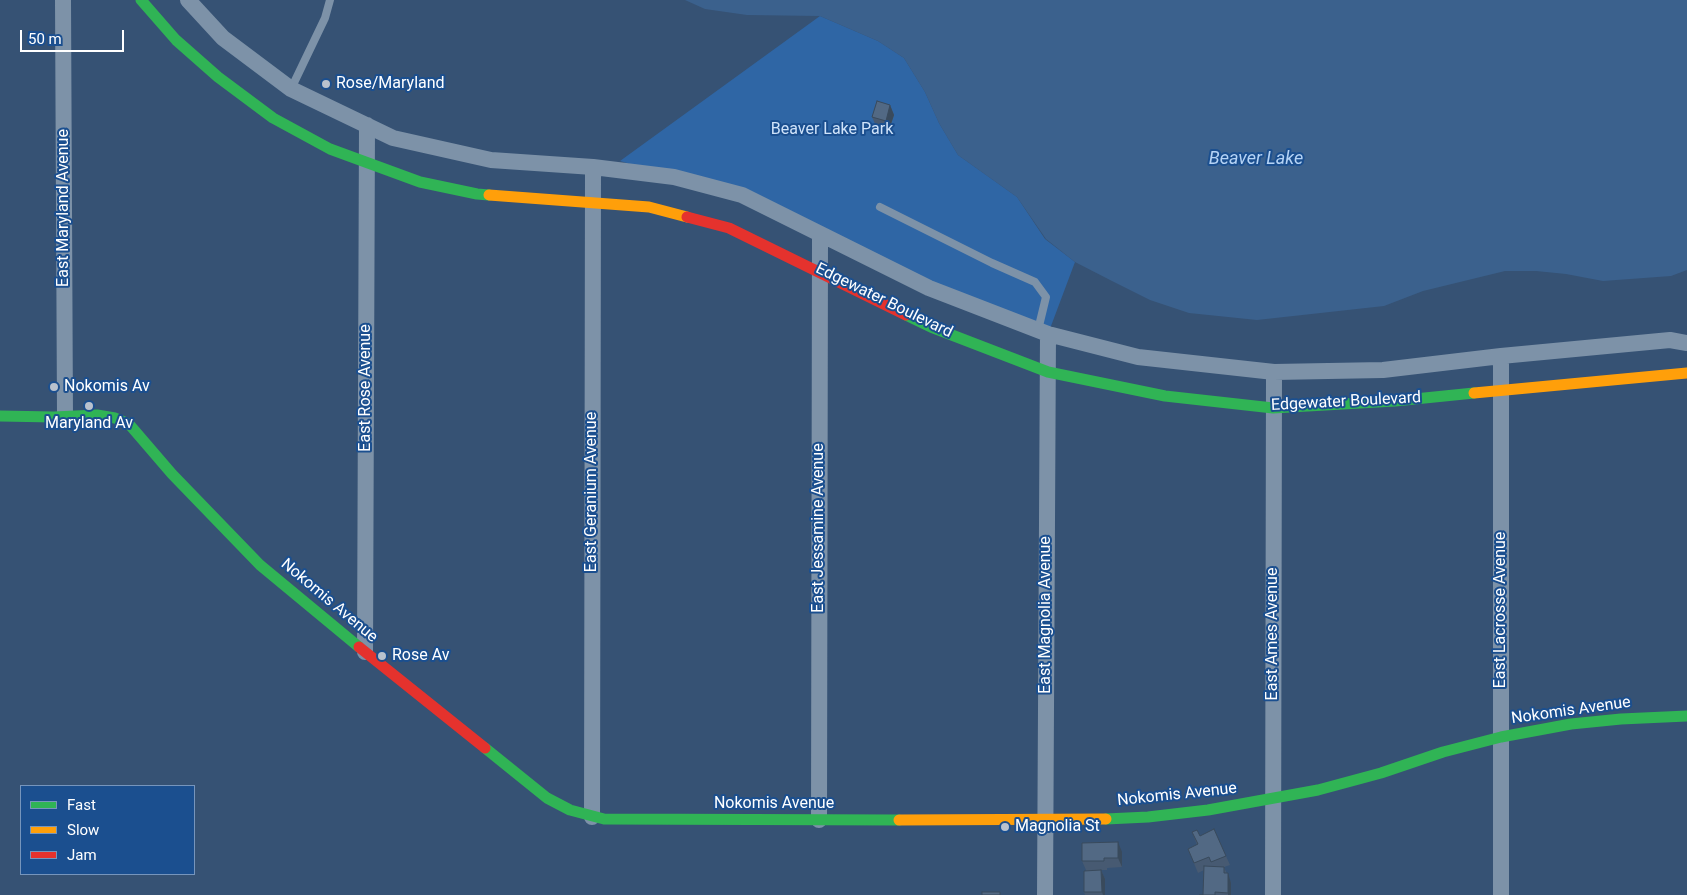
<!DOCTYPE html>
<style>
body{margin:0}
#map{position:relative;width:1687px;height:895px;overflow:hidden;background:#365274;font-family:Roboto,sans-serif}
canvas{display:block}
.legend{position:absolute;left:20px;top:785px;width:175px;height:90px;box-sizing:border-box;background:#1b4f8f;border:1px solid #7695bc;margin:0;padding:6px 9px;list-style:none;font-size:15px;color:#fff}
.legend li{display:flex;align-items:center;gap:10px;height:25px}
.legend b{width:25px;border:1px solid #7695bc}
.scale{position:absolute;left:20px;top:30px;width:104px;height:22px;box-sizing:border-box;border:2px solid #fff;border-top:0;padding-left:6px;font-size:15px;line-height:18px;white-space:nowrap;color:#fff;-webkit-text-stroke:4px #1b4f8f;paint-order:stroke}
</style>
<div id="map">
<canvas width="1687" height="895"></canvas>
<ul class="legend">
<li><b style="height:6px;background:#30b455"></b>Fast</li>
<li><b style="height:6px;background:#ff9f0a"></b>Slow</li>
<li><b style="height:6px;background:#e5322d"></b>Jam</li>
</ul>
<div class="scale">50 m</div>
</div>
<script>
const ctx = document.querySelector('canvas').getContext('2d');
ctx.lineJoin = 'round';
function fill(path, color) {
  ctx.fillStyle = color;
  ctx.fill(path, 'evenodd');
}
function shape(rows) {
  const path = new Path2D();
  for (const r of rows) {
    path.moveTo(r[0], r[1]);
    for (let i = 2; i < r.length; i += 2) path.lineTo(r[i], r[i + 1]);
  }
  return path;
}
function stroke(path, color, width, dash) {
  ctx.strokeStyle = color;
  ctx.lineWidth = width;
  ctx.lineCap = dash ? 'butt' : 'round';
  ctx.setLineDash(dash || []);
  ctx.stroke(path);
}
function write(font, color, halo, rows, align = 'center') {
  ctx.font = font + ' Roboto,sans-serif';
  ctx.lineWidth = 4;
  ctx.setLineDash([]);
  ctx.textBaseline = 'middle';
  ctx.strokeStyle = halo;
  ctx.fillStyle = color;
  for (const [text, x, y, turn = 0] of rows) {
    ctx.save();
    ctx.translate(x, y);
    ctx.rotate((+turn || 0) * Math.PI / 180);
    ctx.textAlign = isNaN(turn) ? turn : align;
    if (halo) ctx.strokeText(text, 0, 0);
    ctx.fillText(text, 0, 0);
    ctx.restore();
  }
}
fill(shape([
 [820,16,878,41,904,58,925,92,939,123,958,155,1017,197,1045,239,1075,262,1048,334,742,195,674,177,620,161]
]), '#2f66a5');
fill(shape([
 [685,0,1687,0,1687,270,1671,276,1603,281,1566,274,1536,271,1505,271,1423,291,1384,306,1257,320,1189,313,1150,300,1112,281,1075,262,1046,239,1017,197,958,155,939,123,925,92,904,58,878,41,820,16,747,15,705,9]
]), '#3b618d');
stroke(shape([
 [291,89,325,18,330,0],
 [880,207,992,263,1035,282,1046,297,1038,330]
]), '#7d92a8', 8);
stroke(shape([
 [63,0,65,416],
 [188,0,223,38,291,89,393,138,491,160,593,167,674,177,742,195,929,288,1048,334,1138,357,1274,372,1383,370,1501,356,1670,340,1687,343],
 [365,652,367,125],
 [592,817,593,167],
 [819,820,820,235],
 [1045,895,1048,334],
 [1273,895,1274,372],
 [1501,895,1501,356]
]), '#7d92a8', 16);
stroke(shape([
 [141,0,176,40,218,77,273,118,330,149,420,182,477,194,489,195],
 [906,315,931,327,1048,372,1165,396,1273,408,1395,401,1474,393],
 [0,416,54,417,97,415,115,418,129,424,172,474,260,565,359,647],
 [485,748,547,798,570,810,604,819,899,820],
 [1106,819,1148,817,1208,810,1318,790,1381,773,1443,752,1501,737,1571,724,1621,719,1687,716]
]), '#30b455', 11);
stroke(shape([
 [489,195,649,207,687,217],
 [1474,393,1687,373],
 [899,820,1106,819]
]), '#ff9f0a', 11);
stroke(shape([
 [687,217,729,228,906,315],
 [359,647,485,748]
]), '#e5322d', 11);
fill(shape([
 [890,105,894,115,889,130,876,126,872,117],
 [1192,832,1200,836,1226,856,1230,865,1224,867,1231,883,1231,895,1199,895,1203,895,1204,870,1198,873,1188,849,1197,845],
 [1122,852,1122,867,1107,868,1107,870,1101,870,1105,879,1105,895,1085,895,1084,892,1086,870,1082,861]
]), '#475a72');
fill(shape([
 [890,105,894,115,889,130,886,121],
 [1118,842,1122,852,1122,867,1118,858],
 [1101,870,1105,879,1105,895,1103,895,1102,892],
 [1228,873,1231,883,1231,895,1228,895]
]), '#394a5c');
const building = shape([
 [877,101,890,105,886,121,872,117,877,101],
 [1214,829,1226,856,1211,862,1209,857,1194,863,1188,849,1198,844,1192,832,1197,830,1200,836,1214,829],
 [1118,842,1118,858,1104,858,1104,861,1082,861,1082,843,1118,842],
 [1204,866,1224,867,1224,873,1228,873,1228,893,1215,892,1215,895,1199,895,1203,895,1204,866],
 [1101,870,1102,892,1084,892,1084,871,1101,870],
 [982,892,1000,892,1000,895,982,895,982,892]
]);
fill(building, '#526984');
stroke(building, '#394a5c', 1);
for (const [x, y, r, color] of [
 [326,84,5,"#b9c2ce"],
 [54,387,5,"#b9c2ce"],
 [89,406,5,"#b9c2ce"],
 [382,656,5,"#b9c2ce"],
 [1005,827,5,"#b9c2ce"]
]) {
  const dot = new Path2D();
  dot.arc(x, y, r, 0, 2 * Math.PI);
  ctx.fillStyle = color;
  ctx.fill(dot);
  stroke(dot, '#1b4f8f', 2);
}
write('16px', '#fff', '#1b4f8f', [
 ["Rose/Maryland",336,84],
 ["Nokomis Av",64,387],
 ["Maryland Av",89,424,"center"],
 ["Rose Av",392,656],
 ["Magnolia St",1015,827]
], 'left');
write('16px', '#cfe3fa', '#1b4f8f', [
 ["Beaver Lake Park",832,130]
]);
write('16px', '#fff', '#1b4f8f', [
 ["East Maryland Avenue",64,208,-90],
 ["Edgewater Boulevard",884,301,26],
 ["East Rose Avenue",366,388,-90],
 ["Edgewater Boulevard",1346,402,-3],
 ["East Geranium Avenue",592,492,-90],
 ["East Jessamine Avenue",819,528,-90],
 ["Nokomis Avenue",329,601,40],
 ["East Lacrosse Avenue",1501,610,-90],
 ["East Magnolia Avenue",1046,615,-90],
 ["East Ames Avenue",1273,634,-90],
 ["Nokomis Avenue",1571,711,-8],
 ["Nokomis Avenue",1177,795,-6],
 ["Nokomis Avenue",774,804]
]);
write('italic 18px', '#b5d3f5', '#1b4f8f', [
 ["Beaver Lake",1256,159]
]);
</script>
